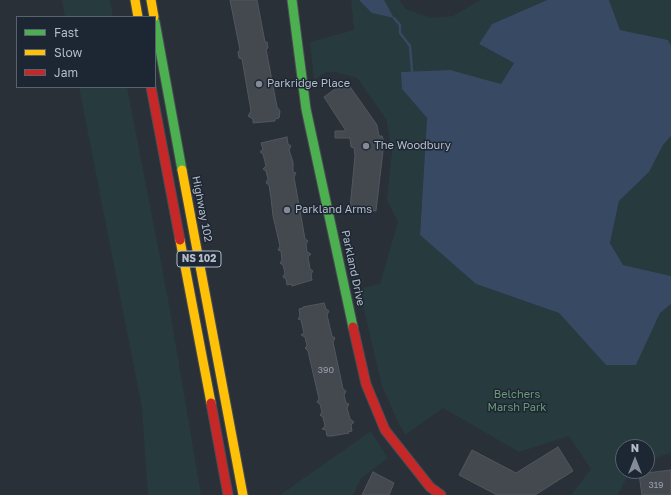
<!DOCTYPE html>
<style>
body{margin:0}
#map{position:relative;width:671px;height:495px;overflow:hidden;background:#2a3038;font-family:"Golos Text",sans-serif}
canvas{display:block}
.legend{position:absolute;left:16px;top:16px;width:140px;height:72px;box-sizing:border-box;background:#1d2633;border:1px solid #59626f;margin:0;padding:5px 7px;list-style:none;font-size:12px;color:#b4bcc9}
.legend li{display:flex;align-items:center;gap:8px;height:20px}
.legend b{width:20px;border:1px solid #59626f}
.north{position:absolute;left:615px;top:439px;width:40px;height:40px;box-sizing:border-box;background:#1d2633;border:1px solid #59626f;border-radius:50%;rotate:0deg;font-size:11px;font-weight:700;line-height:16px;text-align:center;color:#b4bcc9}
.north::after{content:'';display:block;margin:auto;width:14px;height:18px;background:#848b96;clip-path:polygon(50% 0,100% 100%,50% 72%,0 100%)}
</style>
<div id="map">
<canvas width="671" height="495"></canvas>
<ul class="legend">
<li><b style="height:5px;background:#4caf50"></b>Fast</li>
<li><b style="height:5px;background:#ffc107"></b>Slow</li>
<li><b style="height:5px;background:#c62828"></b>Jam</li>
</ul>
<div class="north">N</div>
</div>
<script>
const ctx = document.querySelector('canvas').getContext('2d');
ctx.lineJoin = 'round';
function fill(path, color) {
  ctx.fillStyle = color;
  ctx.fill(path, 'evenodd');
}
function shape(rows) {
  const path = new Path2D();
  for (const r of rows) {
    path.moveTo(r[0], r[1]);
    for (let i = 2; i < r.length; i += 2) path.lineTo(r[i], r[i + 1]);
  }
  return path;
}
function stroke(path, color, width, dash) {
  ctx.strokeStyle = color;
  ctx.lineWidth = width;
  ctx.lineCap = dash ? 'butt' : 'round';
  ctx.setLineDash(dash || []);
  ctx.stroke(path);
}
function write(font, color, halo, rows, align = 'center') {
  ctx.font = font + ' "Golos Text",sans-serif';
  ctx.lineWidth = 3;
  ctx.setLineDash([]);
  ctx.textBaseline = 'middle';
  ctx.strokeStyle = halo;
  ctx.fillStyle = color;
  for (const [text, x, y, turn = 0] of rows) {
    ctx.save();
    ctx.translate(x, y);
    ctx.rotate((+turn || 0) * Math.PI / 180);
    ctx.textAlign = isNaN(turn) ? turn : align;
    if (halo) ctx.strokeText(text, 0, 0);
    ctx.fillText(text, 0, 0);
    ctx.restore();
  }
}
fill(shape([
 [62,0,110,0,113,17,65,17],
 [351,0,399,0,406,9,430,18,453,16,480,0,547,0,492,24,479,44,514,63,501,84,479,79,402,89,427,118,420,235,476,284,559,313,606,365,636,365,660,313,671,304,671,453,647,460,647,447,623,447,623,471,630,471,618,495,571,495,591,469,569,436,519,452,443,408,405,435,398,422,382,386,359,289,380,284,398,222,387,200,392,151,386,119,357,78,335,72,326,72,314,80,310,42,354,30],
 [609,0,671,0,671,46,668,40,620,30],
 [79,87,127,87,168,299,201,495,148,495,142,408],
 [671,136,671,276,623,265,610,243,619,201,649,172,663,145],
 [371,431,388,458,361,478,353,495,280,495]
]), '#273a3e');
fill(shape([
 [359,0,384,0,394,18,372,13],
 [547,0,609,0,620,30,668,40,671,46,671,136,663,145,649,172,619,201,610,243,623,265,671,276,671,304,660,313,636,365,606,365,559,313,476,284,420,235,427,118,402,89,401,72,450,70,501,84,514,63,479,44,492,24]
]), '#384963');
stroke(shape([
 [394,18,400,25,400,33,410,46,412,71]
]), '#384963', 2.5);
const building = shape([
 [230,0,257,0,265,42,267,42,268,48,266,49,277,107,280,111,279,118,275,119,275,121,253,123,253,119,248,116,251,111,242,59,239,58,238,52,240,50,230,0],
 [346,81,377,125,379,136,382,136,384,142,376,211,350,208,355,156,354,148,351,147,350,138,335,138,335,131,346,131,324,97,346,81],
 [287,137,288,144,291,146,289,150,293,162,293,172,296,173,294,177,305,239,308,241,306,244,307,252,311,254,308,257,310,269,313,271,311,274,312,280,292,286,291,284,287,285,286,279,283,277,285,273,283,265,280,263,282,260,281,251,278,250,280,246,273,216,271,198,269,185,266,183,268,179,266,171,263,169,266,166,263,154,260,152,263,149,261,143,287,137],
 [324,303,326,309,329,311,327,315,332,336,335,338,333,342,343,389,346,391,344,395,346,403,349,404,347,408,350,419,354,422,351,425,352,431,348,432,349,433,332,436,327,436,326,430,322,429,325,426,323,417,320,415,322,412,320,404,317,402,319,399,308,351,305,348,307,346,305,337,301,335,304,333,301,320,298,319,300,316,299,309,303,308,303,307,324,303],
 [558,447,573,471,535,495,497,495,459,475,472,450,516,473,558,447],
 [671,470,671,495,642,495,639,474,671,470],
 [373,472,394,483,389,495,362,495,373,472]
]);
fill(building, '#444950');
stroke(building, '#52575f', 1);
const fast = shape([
 [292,0,306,109,353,327],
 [155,22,182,170]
]);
const slow = shape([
 [135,0,138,17],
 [151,0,154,17],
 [182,170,243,495],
 [180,240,211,403]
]);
const jam = shape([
 [151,87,180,240],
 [353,327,366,384,385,430,430,487,441,495],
 [211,403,228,495]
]);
stroke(fast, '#484c53', 11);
stroke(slow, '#484c53', 11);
stroke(jam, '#484c53', 11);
stroke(fast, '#4caf50', 9);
stroke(slow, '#ffc107', 9);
stroke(jam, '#c62828', 9);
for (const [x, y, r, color] of [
 [259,84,4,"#848b96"],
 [366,146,4,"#848b96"],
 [287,210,4,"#848b96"]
]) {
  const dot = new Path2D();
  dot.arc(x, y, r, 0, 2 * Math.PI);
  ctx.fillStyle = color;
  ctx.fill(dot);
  stroke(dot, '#1d2633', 1.5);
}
write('9px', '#989fab', null, [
 ["390",326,370],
 ["319",656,485]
]);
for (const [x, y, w] of [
 [199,259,44]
]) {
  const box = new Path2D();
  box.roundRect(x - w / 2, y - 8, w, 16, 3);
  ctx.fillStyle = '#1d2633';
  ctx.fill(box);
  stroke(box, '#b4bcc9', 1);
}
write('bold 10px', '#b4bcc9', null, [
 ["NS 102",199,259]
]);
write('11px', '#b4bcc9', '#1d2633', [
 ["Parkridge Place",267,84],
 ["The Woodbury",374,146],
 ["Parkland Arms",295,210]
], 'left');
write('11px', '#b4bcc9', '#1d2633', [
 ["Highway 102",202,209,79],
 ["Parkland Drive",353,268,78]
]);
write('11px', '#6b9a76', '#1d2633', [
 ["Belchers",517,395],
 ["Marsh Park",517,408]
]);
</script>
